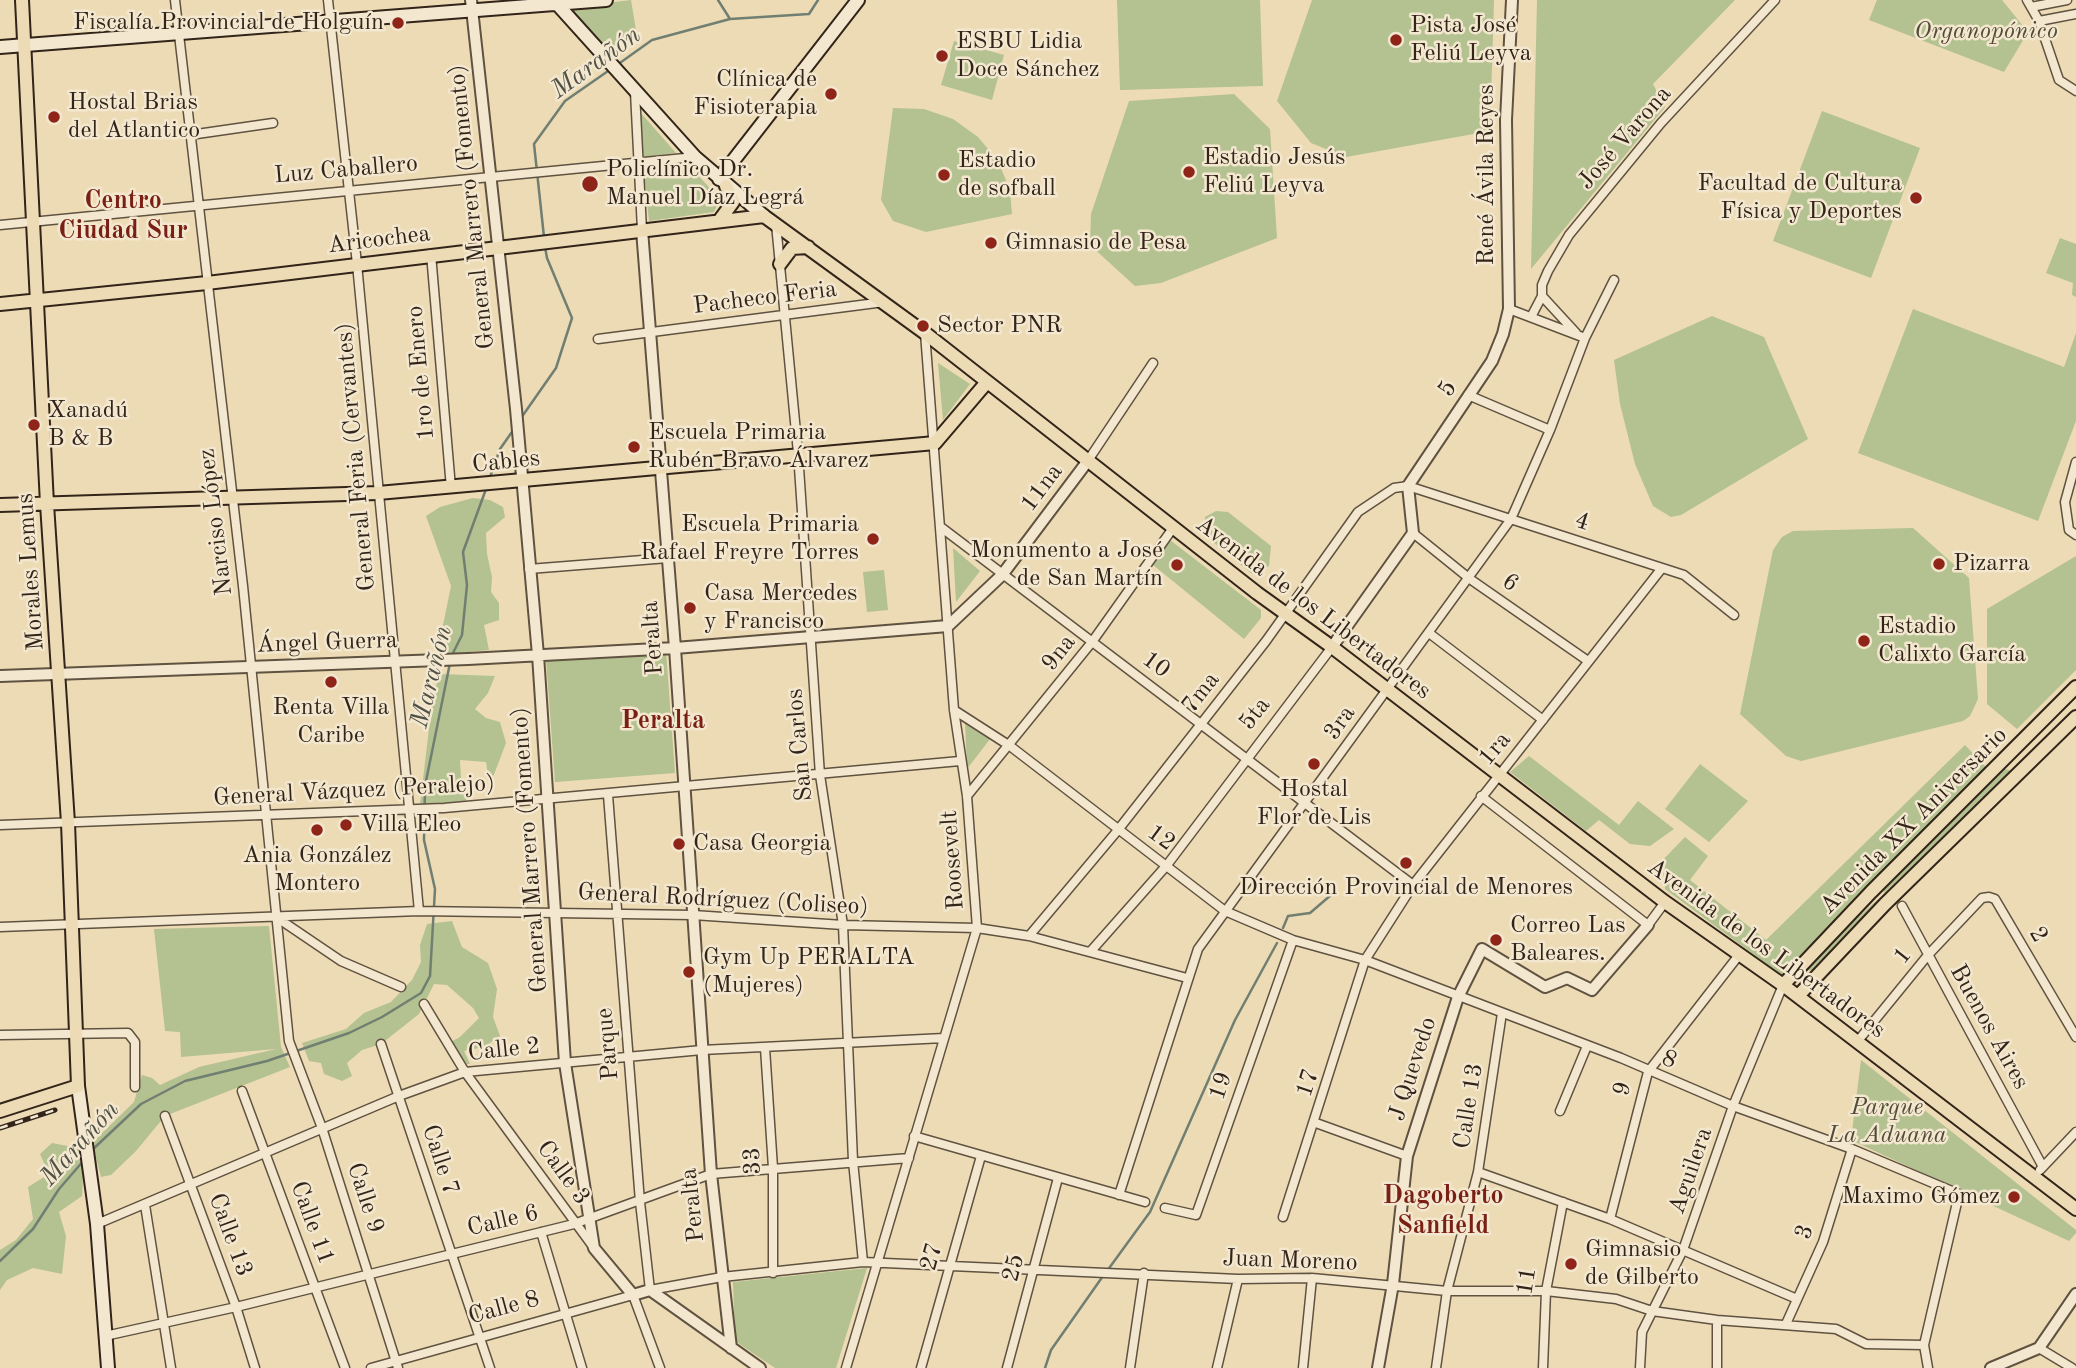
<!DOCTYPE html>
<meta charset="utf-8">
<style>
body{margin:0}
canvas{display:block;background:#ecdbb5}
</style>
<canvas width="2076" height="1368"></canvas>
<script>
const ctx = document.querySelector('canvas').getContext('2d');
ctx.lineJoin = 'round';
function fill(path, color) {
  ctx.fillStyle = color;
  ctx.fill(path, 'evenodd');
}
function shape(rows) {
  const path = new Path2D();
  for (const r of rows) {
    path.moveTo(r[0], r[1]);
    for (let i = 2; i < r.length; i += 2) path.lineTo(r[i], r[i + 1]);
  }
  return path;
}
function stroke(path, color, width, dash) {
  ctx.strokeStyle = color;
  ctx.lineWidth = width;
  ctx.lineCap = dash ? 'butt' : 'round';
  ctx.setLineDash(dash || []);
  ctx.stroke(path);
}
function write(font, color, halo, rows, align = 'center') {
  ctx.font = font + ' "Old Standard TT",serif';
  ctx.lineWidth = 5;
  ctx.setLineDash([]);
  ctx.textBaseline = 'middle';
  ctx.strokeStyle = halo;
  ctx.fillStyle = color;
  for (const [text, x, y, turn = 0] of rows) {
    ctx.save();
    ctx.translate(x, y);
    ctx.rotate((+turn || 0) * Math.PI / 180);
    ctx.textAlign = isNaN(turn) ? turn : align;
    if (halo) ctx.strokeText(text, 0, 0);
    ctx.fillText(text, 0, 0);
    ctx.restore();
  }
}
fill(shape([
 [631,0,637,36,615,60,569,8],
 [1117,0,1260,0,1263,86,1120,90],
 [1312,0,1494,0,1490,131,1346,157,1311,143,1277,101],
 [1537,0,1735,0,1653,84,1665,107,1531,269],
 [1877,0,2002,0,2028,32,2004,72,1869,20],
 [954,41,1004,55,992,100,941,85],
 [1234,94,1270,129,1277,238,1161,283,1135,286,1090,245,1091,214,1129,101],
 [893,108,924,109,953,119,978,137,998,161,1010,190,1012,214,926,232,893,221,881,200],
 [1822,111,1920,148,1871,278,1773,241],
 [640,112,676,153,642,157],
 [693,170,720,199,714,212,649,221,644,174],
 [2060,238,2076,244,2076,297,2072,295,2073,283,2046,273],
 [1913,309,2064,367,2076,333,2076,421,2038,521,1858,453],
 [1712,316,1764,337,1808,439,1681,515,1671,517,1653,506,1635,464,1620,404,1614,360],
 [938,363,970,384,943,420],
 [473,498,490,500,503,507,505,517,486,533,487,554,492,577,491,592,499,603,499,620,484,625,489,650,437,655,451,586,426,516,440,507],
 [1216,511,1228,512,1271,546,1269,566,1252,574,1206,536,1205,517],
 [1913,528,1969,578,1978,699,1970,716,1963,721,1801,761,1786,756,1740,714,1773,550,1782,537,1793,531],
 [1166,537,1261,610,1261,618,1244,639,1147,560],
 [953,548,980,571,956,602],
 [2076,556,2076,670,2017,729,1987,704,1987,609],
 [884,570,888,610,867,612,863,572],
 [666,651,675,773,555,782,546,659],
 [439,674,495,676,488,693,475,709,486,718,500,722,506,743,493,777,488,775,486,762,460,760,461,779,469,794,465,802,420,805,432,703],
 [965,721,990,739,967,769],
 [1965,745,1986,767,1784,977,1665,889,1663,870,1658,865,1685,837,1708,856,1690,880,1766,940],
 [1529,756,1619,825,1638,801,1674,829,1650,846,1630,844,1599,820,1586,831,1510,772],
 [1700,764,1748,801,1709,842,1665,809],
 [2004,769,2010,770,2007,777,1884,893,1883,887],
 [1878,899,1879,905,1814,971,1808,970,1808,964],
 [452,921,462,947,488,963,497,989,493,1017,500,1036,484,1047,464,1051,470,1064,454,1064,443,1046,460,1037,479,1018,473,1008,447,985,434,984,419,1014,381,1044,362,1050,347,1063,352,1076,342,1081,324,1074,321,1063,309,1061,302,1043,346,1029,364,1013,391,1002,412,980,421,962,420,945,427,924],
 [269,926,281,1047,290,1067,165,1116,136,1151,111,1175,101,1177,92,1143,134,1102,142,1075,152,1078,160,1085,199,1067,276,1049,181,1057,180,1032,165,1031,154,929],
 [1861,1060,2076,1230,2076,1233,2069,1241,1851,1140],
 [52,1143,78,1148,83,1177,82,1196,59,1212,66,1236,62,1274,33,1268,7,1280,0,1290,0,1250,16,1240,33,1219,28,1187,49,1174,40,1154],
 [867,1268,836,1368,775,1368,735,1341,733,1282]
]), '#b4c190');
stroke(shape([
 [718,0,730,19],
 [617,65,652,40,730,19,809,14,818,0],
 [544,237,534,144,565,101,611,69],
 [521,418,556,368,572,318,547,258,545,247],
 [489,480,500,449,514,429],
 [451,657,462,635,467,585,463,552,486,489],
 [1283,928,1288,916,1310,913,1331,895],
 [91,1151,141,1104,185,1081,267,1061,349,1033,382,1017,421,993,430,976,435,889,424,840,425,786,450,663],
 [0,1261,33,1229,59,1189,85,1159],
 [1107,1271,1150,1212,1235,1020,1277,943],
 [1045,1368,1051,1350,1103,1276]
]), '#707f72', 2.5);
const minor = shape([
 [175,0,243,586,289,1041,322,1128,398,1368],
 [328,0,357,264,419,911],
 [2027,0,2039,21,2059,80,2076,91],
 [2031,7,2067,0],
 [2039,21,2076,14],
 [635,92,642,230],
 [190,135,273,123],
 [776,224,798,453,820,775,843,925,853,1161,863,1262],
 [0,225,695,157],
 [431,254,451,488],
 [1542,296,1576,333],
 [1509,309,1585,338],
 [1531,317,1542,296,1542,285,1548,271,1569,235,1661,123,1775,0],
 [598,339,884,302],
 [1468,395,1550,430],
 [1087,462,1153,363],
 [2076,462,2065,502,2069,530,2076,535],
 [942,528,1413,885],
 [1413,533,1470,579,1588,661],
 [529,569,668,558],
 [1429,633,1543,720],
 [954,710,1010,746,1225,911,1293,940,1365,960,1621,1058,1733,1106,1852,1149,1959,1194,1924,1345,1928,1368],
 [608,795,640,1202,650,1290,722,1277,863,1262,1238,1279,1312,1278,1447,1291,1546,1291,1616,1299,1652,1311,1717,1320,1836,1329,1866,1344,1924,1345],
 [967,796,1092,642,1173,528],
 [1481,796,1648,925,1665,902],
 [0,825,444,808,960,761],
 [1902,906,2043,1167],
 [276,917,341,961,401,987],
 [0,927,419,911,693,915,843,925,977,928,1029,936,1187,978],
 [1029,936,1118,830,1266,641,1358,512,1394,488,1408,486,1684,575,1734,615],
 [1091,951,1167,865,1332,647],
 [424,1004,465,1072,594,1248],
 [0,1035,128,1033,135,1042,135,1087],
 [1857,1042,1928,955,1982,898,1989,897,1995,899,2076,1037],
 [381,1044,490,1368],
 [765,1048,773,1168,773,1273],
 [242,1091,345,1368],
 [1560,1111,1587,1046],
 [165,1116,236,1307,255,1368],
 [1316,1123,1407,1156],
 [914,1136,1145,1202],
 [2040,1170,2076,1132],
 [1478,1172,1610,1219,1797,1299],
 [1119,1195,1198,949,1511,519,1550,430,1585,338,1614,280],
 [145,1205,171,1368],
 [1165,1208,1196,1215,1293,940],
 [1283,1217,1365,960,1413,885,1662,568],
 [1610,1219,1648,1072,1739,955],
 [97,1224,399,1096,465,1072,702,1050,944,1038],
 [541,1232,582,1368],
 [1717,1320,1717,1368],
 [1786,1324,1823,1242,1852,1149],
 [105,1336,236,1307,574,1224,711,1174,909,1158],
 [2039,1348,2072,1368],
 [371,1368,633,1295,660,1368],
 [846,1368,977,928,967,796,954,710,925,333],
 [921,1368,981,1156],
 [1007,1368,1058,1178],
 [1130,1368,1144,1273],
 [1217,1368,1238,1279],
 [1303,1368,1312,1278],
 [1436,1368,1447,1291,1478,1172,1502,1013],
 [1543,1368,1546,1291,1563,1202],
 [1640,1368,1642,1332,1683,1250,1733,1106,1783,985]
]);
const tertiary = shape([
 [471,0,516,409,538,655,565,1063,594,1248,633,1295,650,1290,760,1368],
 [642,230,675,648,711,1174,731,1348],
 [1332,647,1413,533,1408,486,1492,361,1503,334,1509,309,1506,120,1512,0],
 [0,676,468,659,675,648,948,626,1002,575,1087,462],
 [1378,1368,1393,1284,1407,1156,1458,997,1482,949,1545,987,1567,978,1592,990,1648,925],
 [1991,1368,2039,1348,2076,1294]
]);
const secondary = shape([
 [558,5,695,157,764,216],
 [0,47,606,0],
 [719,179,858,0],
 [78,1086,97,1224,108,1368]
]);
const primary = shape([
 [719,221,733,202,726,186],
 [780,264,792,248,808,247],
 [0,304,207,283,764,216,925,333,1257,593,1332,647,1665,902,1783,985,2076,1209],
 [0,505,378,493,935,443,987,382],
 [1783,985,1871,892,2076,687],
 [1798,996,1885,904,2076,717],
 [0,1111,78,1086,68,823,47,504,22,0]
]);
stroke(minor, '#605240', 11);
stroke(tertiary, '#605240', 14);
stroke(secondary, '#322419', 16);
stroke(primary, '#322419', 16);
stroke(minor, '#f3e8cf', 8);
stroke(tertiary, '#f3e8cf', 10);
stroke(secondary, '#f3e8cf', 12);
stroke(primary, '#ecdbb5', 12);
const rail = shape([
 [0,1128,55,1110]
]);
stroke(rail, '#322419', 5);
stroke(rail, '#f3e8cf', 2.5, [8]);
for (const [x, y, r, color] of [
 [398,23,7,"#8f2418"],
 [1396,40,7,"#8f2418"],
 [942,56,7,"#8f2418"],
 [831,94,7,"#8f2418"],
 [54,117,7,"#8f2418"],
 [1189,172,7,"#8f2418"],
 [944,175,7,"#8f2418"],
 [590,184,9,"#8f2418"],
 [1916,198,7,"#8f2418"],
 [991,243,7,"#8f2418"],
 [923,326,7,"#8f2418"],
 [34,425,7,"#8f2418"],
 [634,447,7,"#8f2418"],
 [873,539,7,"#8f2418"],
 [1939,564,7,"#8f2418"],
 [1177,565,7,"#8f2418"],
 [690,608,7,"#8f2418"],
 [1864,641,7,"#8f2418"],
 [331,682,7,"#8f2418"],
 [1314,764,7,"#8f2418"],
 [346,825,7,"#8f2418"],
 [317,830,7,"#8f2418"],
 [679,844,7,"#8f2418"],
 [1406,863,7,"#8f2418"],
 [1496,940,7,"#8f2418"],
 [689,972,7,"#8f2418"],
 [2014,1197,7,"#8f2418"],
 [1571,1264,7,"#8f2418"]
]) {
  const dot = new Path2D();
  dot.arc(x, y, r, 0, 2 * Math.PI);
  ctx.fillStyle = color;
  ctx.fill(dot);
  stroke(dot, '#f3e8cf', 2.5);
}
write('24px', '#322419', '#f3e8cf', [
 ["Fiscalía Provincial de Holguín",384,23,"right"],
 ["Pista José",1410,26],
 ["Feliú Leyva",1410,54],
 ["ESBU Lidia",956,42],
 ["Doce Sánchez",956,70],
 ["Clínica de",817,80,"right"],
 ["Fisioterapia",817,108,"right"],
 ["Hostal Brias",68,103],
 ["del Atlantico",68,131],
 ["Estadio Jesús",1203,158],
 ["Feliú Leyva",1203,186],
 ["Estadio",958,161],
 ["de sofball",958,189],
 ["Policlínico Dr.",606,170],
 ["Manuel Díaz Legrá",606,198],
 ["Facultad de Cultura",1902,184,"right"],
 ["Física y Deportes",1902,212,"right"],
 ["Gimnasio de Pesa",1005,243],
 ["Sector PNR",937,326],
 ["Xanadú",48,411],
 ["B & B",48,439],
 ["Escuela Primaria",648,433],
 ["Rubén Bravo Álvarez",648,461],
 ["Escuela Primaria",859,525,"right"],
 ["Rafael Freyre Torres",859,553,"right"],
 ["Monumento a José",1163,551,"right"],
 ["de San Martín",1163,579,"right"],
 ["Pizarra",1953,564],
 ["Casa Mercedes",704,594],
 ["y Francisco",704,622],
 ["Estadio",1878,627],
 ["Calixto García",1878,655],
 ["Renta Villa",331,708,"center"],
 ["Caribe",331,736,"center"],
 ["Hostal",1314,790,"center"],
 ["Flor de Lis",1314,818,"center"],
 ["Villa Eleo",360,825],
 ["Casa Georgia",693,844],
 ["Ania González",317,856,"center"],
 ["Montero",317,884,"center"],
 ["Dirección Provincial de Menores",1406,888,"center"],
 ["Correo Las",1510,926],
 ["Baleares.",1510,954],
 ["Gym Up PERALTA",703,958],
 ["(Mujeres)",703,986],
 ["Maximo Gómez",2000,1197,"right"],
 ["Gimnasio",1585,1250],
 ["de Gilberto",1585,1278]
], 'left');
write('italic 24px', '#524b37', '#f3e8cf', [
 ["Organopónico",1986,32],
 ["Parque",1887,1108],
 ["La Aduana",1887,1136]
]);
write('24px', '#322419', '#f3e8cf', [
 ["José Varona",1625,138,-49],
 ["Luz Caballero",346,170,-5],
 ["René Ávila Reyes",1487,175,-90],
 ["General Marrero (Fomento)",472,207,-96],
 ["Aricochea",379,240,-7],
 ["Pacheco Feria",765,298,-7],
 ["1ro de Enero",421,373,-95],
 ["5",1448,389,-56],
 ["General Feria (Cervantes)",356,457,-95],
 ["Cables",506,462,-6],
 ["11na",1042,488,-53],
 ["Narciso López",216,522,-97],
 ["4",1582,522,18],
 ["Morales Lemus",31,572,-94],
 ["6",1510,583,35],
 ["Avenida de los Libertadores",1313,608,37],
 ["Peralta",653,638,-94],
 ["Ángel Guerra",327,643,-2],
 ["9na",1059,653,-52],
 ["10",1156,665,36],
 ["7ma",1201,693,-52],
 ["5ta",1255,714,-52],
 ["3ra",1340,723,-55],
 ["San Carlos",800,745,-95],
 ["1ra",1495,749,-50],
 ["General Vázquez (Peralejo)",354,791,-3],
 ["Avenida XX Aniversario",1914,821,-45],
 ["12",1161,838,36],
 ["General Marrero (Fomento)",530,850,-94],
 ["Roosevelt",953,860,-94],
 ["General Rodríguez (Coliseo)",723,900,3],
 ["2",2038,935,60],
 ["Avenida de los Libertadores",1766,949,36],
 ["1",1903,956,-51],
 ["Buenos Aires",1989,1027,61],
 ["Parque",608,1044,-95],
 ["Calle 2",504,1050,-6],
 ["8",1669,1060,23],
 ["J Quevedo",1413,1069,-72],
 ["17",1308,1083,-72],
 ["19",1221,1086,-71],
 ["9",1623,1089,-75],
 ["Calle 13",1469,1106,-81],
 ["Calle 7",440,1160,72],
 ["33",753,1161,-92],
 ["Aguilera",1691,1171,-71],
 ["Calle 3",563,1173,54],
 ["Calle 9",365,1198,72],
 ["Peralta",693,1205,-96],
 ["Calle 6",503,1221,-13],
 ["Calle 11",312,1223,70],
 ["3",1805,1232,-70],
 ["Calle 13",230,1235,70],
 ["27",932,1257,-74],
 ["Juan Moreno",1290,1261,2],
 ["25",1014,1268,-75],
 ["11",1527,1281,-81],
 ["Calle 8",504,1308,-15]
]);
write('italic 26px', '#515146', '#f3e8cf', [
 ["Marañón",596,63,-36],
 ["Marañón",432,677,-76],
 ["Marañón",80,1144,-48]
]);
write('bold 26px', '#7a1f14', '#f3e8cf', [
 ["Centro",123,201],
 ["Ciudad Sur",123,231],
 ["Peralta",663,721],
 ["Dagoberto",1443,1196],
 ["Sanfield",1443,1226]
]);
</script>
